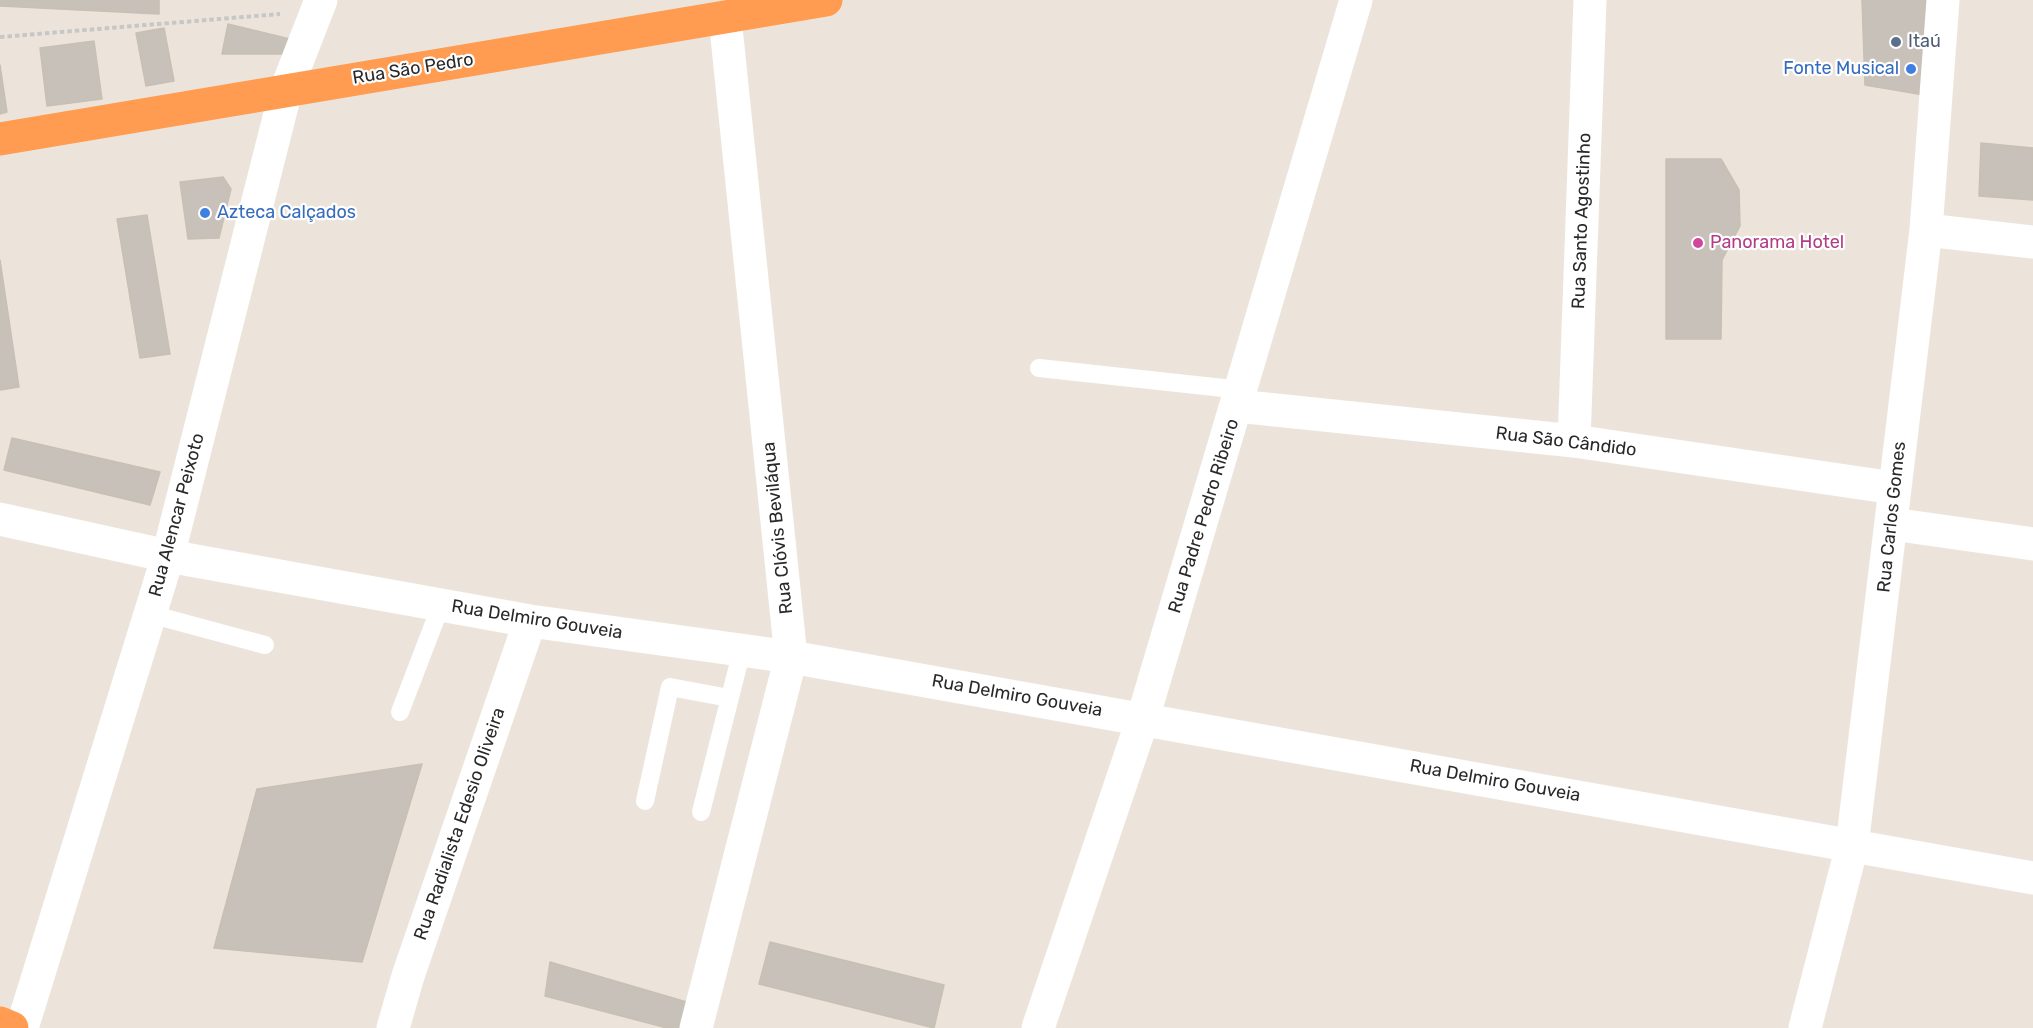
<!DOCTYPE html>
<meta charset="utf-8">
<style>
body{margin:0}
canvas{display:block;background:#ece4da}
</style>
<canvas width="2033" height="1028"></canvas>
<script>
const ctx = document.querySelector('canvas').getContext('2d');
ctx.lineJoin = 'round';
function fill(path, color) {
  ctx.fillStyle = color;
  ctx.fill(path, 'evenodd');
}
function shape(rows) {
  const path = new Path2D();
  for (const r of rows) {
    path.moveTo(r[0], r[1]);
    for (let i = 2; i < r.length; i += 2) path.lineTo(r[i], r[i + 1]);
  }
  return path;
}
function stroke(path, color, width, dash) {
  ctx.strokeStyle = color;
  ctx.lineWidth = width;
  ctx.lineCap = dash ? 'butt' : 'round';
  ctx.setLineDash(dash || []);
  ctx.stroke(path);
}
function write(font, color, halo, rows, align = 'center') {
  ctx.font = font + ' Rubik,sans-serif';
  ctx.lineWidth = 4.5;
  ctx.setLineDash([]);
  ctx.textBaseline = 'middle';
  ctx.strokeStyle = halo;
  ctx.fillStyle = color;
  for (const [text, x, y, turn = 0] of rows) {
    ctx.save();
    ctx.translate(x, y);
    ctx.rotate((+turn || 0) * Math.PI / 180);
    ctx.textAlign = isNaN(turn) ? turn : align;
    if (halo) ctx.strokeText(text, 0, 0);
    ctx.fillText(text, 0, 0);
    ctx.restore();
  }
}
const building = shape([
 [0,0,159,0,159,14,0,6,0,0],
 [1862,0,1934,0,1924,95,1865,85,1862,0],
 [228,24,294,40,291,54,222,54,228,24],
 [164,28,174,81,146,86,136,33,164,28],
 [94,41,102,99,47,106,40,48,94,41],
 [0,65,7,112,0,114,0,65],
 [1981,143,2033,148,2033,200,1979,196,1981,143],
 [1666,159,1721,159,1739,190,1740,226,1722,260,1721,339,1666,339,1666,159],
 [223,177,231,189,219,238,188,239,180,182,223,177],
 [147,215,170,354,140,358,117,219,147,215],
 [0,260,19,387,0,390,0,260],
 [12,438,160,472,150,505,4,470,12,438],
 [422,764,362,962,214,948,257,789,422,764],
 [770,942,944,985,934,1028,759,984,770,942],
 [550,962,697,1005,690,1028,667,1028,545,996,550,962]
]);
fill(building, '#c7c1b9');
stroke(building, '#c7c0b3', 1.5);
stroke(shape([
 [0,37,280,14]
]), '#c7c7c7', 4, [4.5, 3]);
stroke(shape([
 [1039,368,1242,390],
 [150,614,265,645],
 [400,712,441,605],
 [645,801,670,687,729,698],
 [701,812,742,650]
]), '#fff', 18);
stroke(shape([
 [1926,230,2033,242],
 [1237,406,1574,441,1894,488],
 [1574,441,1590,0],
 [0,519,168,556,530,621,791,657,2033,878],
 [1892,524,2033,544],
 [22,1028,168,556,286,90,321,0],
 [393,1028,408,976,530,621],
 [696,1028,791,657,725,18],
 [1038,1028,1143,718,1356,0],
 [1805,1028,1852,846,1926,230,1943,0]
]), '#fff', 33);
stroke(shape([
 [0,139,826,0],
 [0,1023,12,1028]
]), '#ff9c51', 33);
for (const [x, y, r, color] of [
 [1896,42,6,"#5c6f8a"],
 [1911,69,6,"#3f7fe0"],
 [205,213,6,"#3f7fe0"],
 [1698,243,6,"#d1479c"]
]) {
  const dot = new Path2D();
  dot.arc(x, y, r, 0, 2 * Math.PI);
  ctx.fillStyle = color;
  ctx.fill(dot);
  stroke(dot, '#fff', 2);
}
write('18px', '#4e5e75', '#fff', [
 ["Itaú",1908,42]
], 'left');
write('18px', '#292929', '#fff', [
 ["Rua São Pedro",413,69,-9],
 ["Rua Santo Agostinho",1582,221,-88],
 ["Rua São Cândido",1566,442,7],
 ["Rua Alencar Peixoto",177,515,-75],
 ["Rua Padre Pedro Ribeiro",1204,516,-73],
 ["Rua Carlos Gomes",1892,517,-84],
 ["Rua Clóvis Beviláqua",778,528,-96],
 ["Rua Delmiro Gouveia",537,620,9],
 ["Rua Delmiro Gouveia",1017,696,10],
 ["Rua Delmiro Gouveia",1495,781,10],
 ["Rua Radialista Edesio Oliveira",460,824,-71]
]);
write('18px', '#366cbe', '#fff', [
 ["Fonte Musical",1899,69],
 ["Azteca Calçados",217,213,"left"]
], 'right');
write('18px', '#b23c85', '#fff', [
 ["Panorama Hotel",1710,243]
], 'left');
</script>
